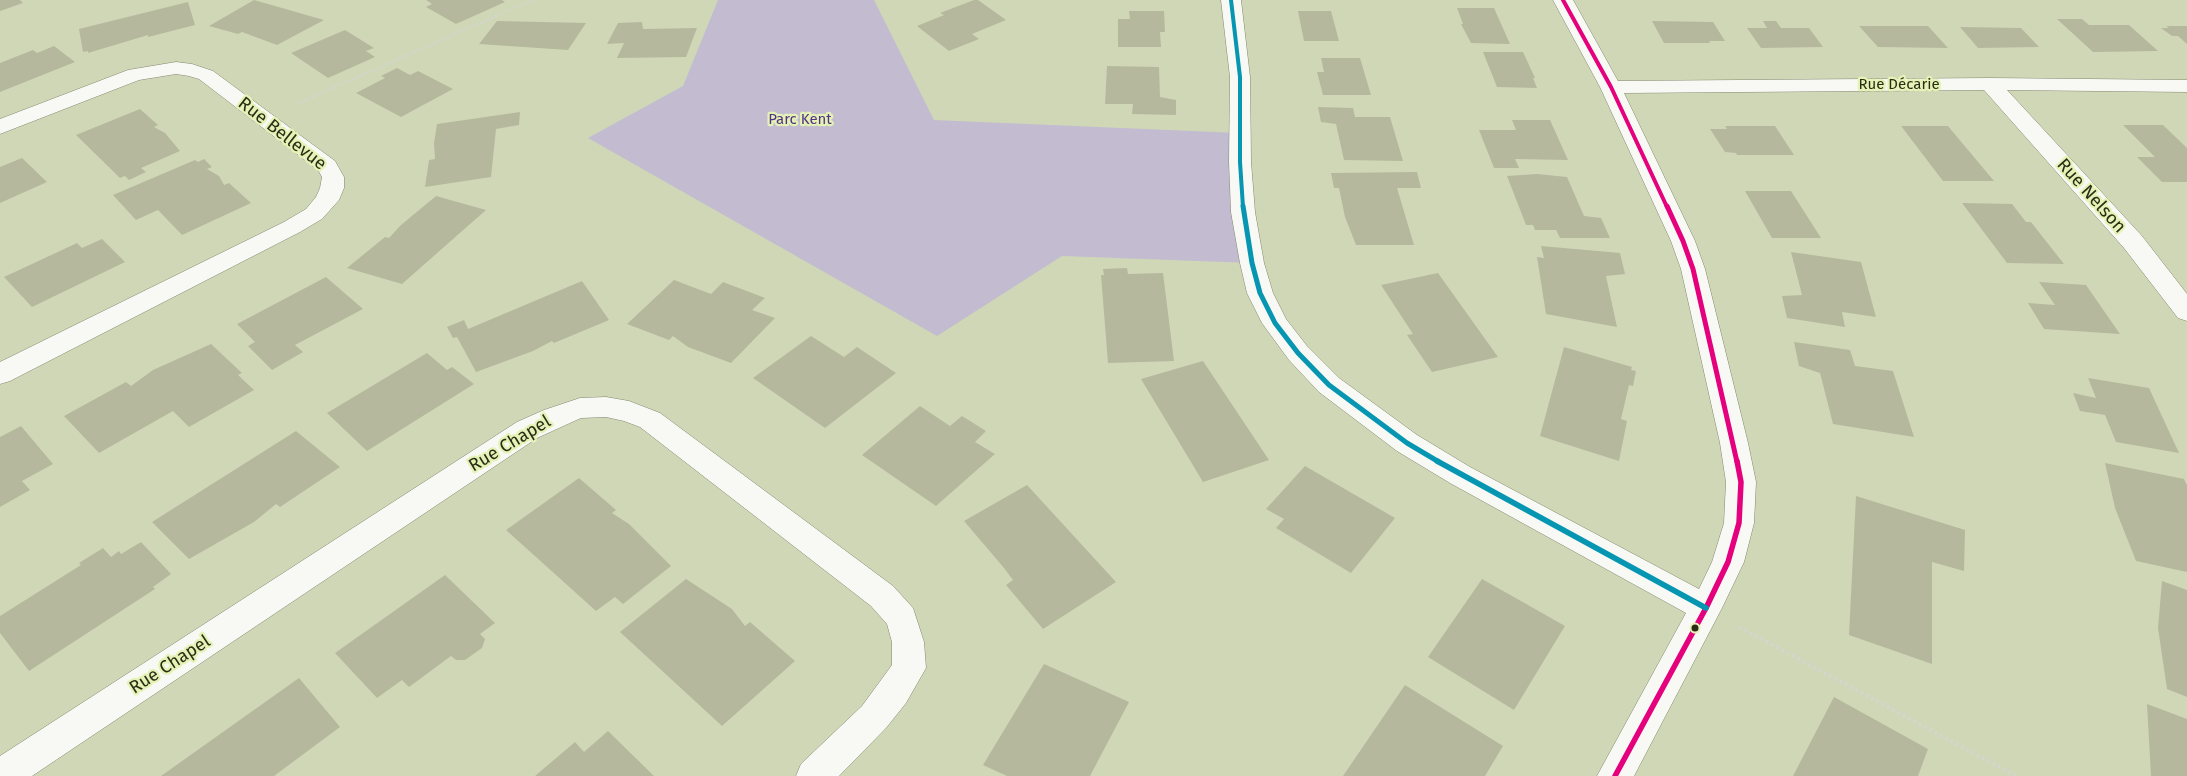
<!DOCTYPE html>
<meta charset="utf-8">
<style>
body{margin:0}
canvas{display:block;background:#cfd7b6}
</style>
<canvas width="2187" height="776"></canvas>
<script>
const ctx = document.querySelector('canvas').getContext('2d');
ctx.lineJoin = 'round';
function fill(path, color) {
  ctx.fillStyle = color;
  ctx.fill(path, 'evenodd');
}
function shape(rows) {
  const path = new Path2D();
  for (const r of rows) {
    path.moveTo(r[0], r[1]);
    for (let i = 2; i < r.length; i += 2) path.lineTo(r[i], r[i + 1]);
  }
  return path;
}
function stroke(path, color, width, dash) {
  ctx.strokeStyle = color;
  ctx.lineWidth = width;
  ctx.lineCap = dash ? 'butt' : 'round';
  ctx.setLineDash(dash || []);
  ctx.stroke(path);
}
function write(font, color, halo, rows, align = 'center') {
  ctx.font = font + ' "Fira Sans",sans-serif';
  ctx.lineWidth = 4.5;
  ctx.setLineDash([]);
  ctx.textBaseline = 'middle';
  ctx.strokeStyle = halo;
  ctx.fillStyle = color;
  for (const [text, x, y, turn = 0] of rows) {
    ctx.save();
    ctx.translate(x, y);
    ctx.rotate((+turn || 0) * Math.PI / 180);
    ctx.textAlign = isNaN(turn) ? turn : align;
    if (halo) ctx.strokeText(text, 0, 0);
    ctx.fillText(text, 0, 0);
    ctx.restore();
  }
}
fill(shape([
 [718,0,874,0,934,120,1239,133,1252,263,1062,256,937,336,588,138,683,86]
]), '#c3bcd1');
fill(shape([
 [0,0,20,0,23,3,0,11],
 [254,0,324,20,277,45,242,32,238,34,209,26],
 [426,0,502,0,505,2,456,24,426,7,432,4],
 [974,0,978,0,1006,20,972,34,979,39,949,51,917,26,944,15,940,13],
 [188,2,195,25,148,37,148,35,88,53,88,51,83,52,79,29],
 [1457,8,1494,8,1510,44,1471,43,1461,24,1463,24],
 [1129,11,1164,11,1165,32,1160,32,1161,47,1118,47,1118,19,1130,19],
 [1298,11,1331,11,1339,41,1304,41],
 [2057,19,2082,19,2089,25,2129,25,2158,51,2093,52],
 [497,21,586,23,568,50,479,44],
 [1652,21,1713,22,1725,41,1709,41,1710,43,1664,43],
 [1763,21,1776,21,1781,28,1809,28,1823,47,1761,48,1747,28,1767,28],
 [642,22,643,29,697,28,686,57,617,58,624,43,607,44,618,23],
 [1859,26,1928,26,1948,48,1878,47],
 [2166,26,2187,26,2187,44,2178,36,2172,36,2161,28,2169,28],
 [1960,27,2021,28,2039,47,1978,48],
 [345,30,374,48,366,51,375,57,328,78,291,53],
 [54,46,75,62,0,92,0,63,33,50,37,53],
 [1483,52,1523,52,1535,78,1533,78,1537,88,1497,87],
 [1321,58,1360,58,1371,95,1323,95,1317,72,1324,72],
 [1107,66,1159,67,1160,97,1176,100,1176,115,1132,114,1133,104,1105,104],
 [397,68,410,75,418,71,453,89,401,117,356,93,385,78,381,76],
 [1318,107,1353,108,1355,117,1390,117,1403,161,1344,160,1336,124,1321,122],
 [140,109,158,125,154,127,165,133,180,151,141,168,146,172,129,180,125,176,120,178,76,135],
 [520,112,519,125,496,129,491,177,425,187,429,160,435,159,434,143,437,124],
 [1512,120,1550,120,1568,160,1515,159,1519,168,1494,168,1479,130,1516,130],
 [2123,125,2163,125,2187,148,2187,182,2162,182,2137,157,2155,157],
 [1725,126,1775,126,1794,155,1737,155,1736,153,1725,152,1710,129,1727,129],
 [1901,126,1948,126,1994,181,1943,181],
 [22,158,47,182,0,203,0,167],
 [204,159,212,167,207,169,219,176,224,185,229,183,251,203,182,235,158,210,136,220,113,195,195,160,198,162],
 [1417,172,1421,188,1397,188,1414,245,1356,245,1345,217,1339,188,1334,188,1331,173],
 [1537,174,1567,177,1584,216,1601,218,1610,238,1560,238,1556,230,1535,230,1533,225,1526,225,1507,176],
 [1745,191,1791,191,1821,238,1772,238],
 [436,196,486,210,402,284,347,268,385,237,389,238,401,225],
 [1962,203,2012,204,2026,222,2031,222,2064,264,2007,263],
 [102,239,125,262,32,307,4,277,77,243,82,248],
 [1541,246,1620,253,1625,274,1606,276,1617,327,1546,314,1537,257,1544,258],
 [1791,252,1861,262,1876,317,1842,312,1845,327,1787,318,1782,296,1802,295],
 [1127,268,1128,274,1163,273,1174,361,1108,363,1101,275,1104,275,1103,269],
 [1438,273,1498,357,1432,372,1407,335,1413,334,1381,285],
 [326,277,363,309,295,345,303,352,272,370,248,346,255,342,237,324],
 [674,280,711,294,723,282,765,298,752,310,775,318,731,363,688,347,673,336,669,340,627,324],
 [582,281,609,320,554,343,552,341,533,351,476,372,457,337,453,338,447,327,464,320,468,329],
 [2039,282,2086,285,2120,334,2044,329,2028,303,2055,305],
 [811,336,844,357,857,347,896,373,825,428,753,378],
 [1794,342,1850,350,1855,366,1893,371,1914,437,1833,424,1820,373,1799,366],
 [211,344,242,373,238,375,254,390,189,427,173,411,99,453,64,416,126,382,131,386,153,370],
 [1564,347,1632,367,1631,370,1636,371,1633,386,1629,385,1621,419,1627,421,1619,461,1540,436],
 [427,353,447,370,452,367,474,384,367,451,327,413],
 [1203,361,1269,460,1203,482,1141,379],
 [2088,378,2149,388,2179,453,2116,442,2105,415,2080,411,2073,393,2096,398],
 [920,406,950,426,962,416,986,431,975,442,995,454,936,506,862,455],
 [21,426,53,464,22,481,30,490,0,507,0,437],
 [296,431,340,467,280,507,276,504,254,522,189,559,152,522],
 [2105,463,2184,479,2187,485,2187,572,2136,561,2115,508],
 [1305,466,1395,518,1351,573,1276,528,1284,519,1266,509],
 [579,478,616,510,612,513,629,524,671,566,623,604,615,597,596,611,506,530],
 [1027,485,1116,582,1043,629,1006,585,1013,580,1004,568,964,521],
 [1856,496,1965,530,1964,571,1932,562,1932,664,1849,635],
 [141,542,171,574,153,587,155,589,29,671,0,633,0,616,81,565,79,563,103,548,111,557,119,551,121,554],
 [445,575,495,623,480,634,485,639,482,648,465,660,456,660,451,656,409,687,402,680,377,698,335,653],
 [686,579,732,609,745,626,750,622,795,661,722,726,620,632],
 [1482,579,1565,626,1514,710,1428,657],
 [2162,581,2187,590,2187,697,2167,689,2158,628],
 [1044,664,1129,702,1090,776,1007,776,983,765],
 [299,678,340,727,274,776,161,776],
 [1405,685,1503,746,1485,776,1343,776],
 [1834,697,1928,749,1918,776,1793,776],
 [2147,704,2187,719,2187,776,2151,776],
 [608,731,654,776,535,776,575,742,584,752]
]), '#b6b89e');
const street = shape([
 [1221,0,1241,0,1250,77,1251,162,1255,212,1264,263,1273,293,1286,319,1307,346,1339,378,1417,435,1470,467,1699,589,1712,562,1724,523,1726,482,1720,443,1681,269,1671,241,1600,87,1553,0,1573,0,1618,81,1990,78,2187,80,2187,92,2007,90,2142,236,2187,294,2187,321,2178,318,2124,248,1984,90,1624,93,1695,241,1705,269,1748,443,1756,482,1754,523,1744,562,1722,608,1634,776,1597,776,1686,613,1450,483,1397,451,1319,392,1289,360,1262,323,1247,293,1240,263,1231,212,1229,162,1230,77,1221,0],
 [176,62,192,64,213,71,335,161,344,177,344,188,339,200,322,219,300,232,10,381,0,384,0,362,284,222,306,209,316,197,320,188,322,177,318,170,199,79,189,76,176,74,139,80,0,134,0,119,128,70,176,62],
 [606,397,629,401,660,413,893,586,913,608,924,642,926,668,906,703,886,728,839,776,796,776,801,764,862,706,892,665,892,642,887,624,871,606,640,427,624,421,606,417,581,418,537,438,32,776,0,776,0,756,517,422,544,410,580,398,606,397]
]);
stroke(street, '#838870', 1);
stroke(shape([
 [297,104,532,0]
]), '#d3d6cb', 2.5, [2, 2]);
stroke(shape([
 [1739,627,2016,776]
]), '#d3d6cb', 4, [3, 3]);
fill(street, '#f8f9f4');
stroke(shape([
 [1563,0,1611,87,1667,207]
]), '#e5007d', 4);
stroke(shape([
 [1667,206,1683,241,1693,269,1737,462]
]), '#e5007d', 5);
stroke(shape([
 [1615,776,1706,608,1728,562,1739,523,1741,482,1737,461]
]), '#e5007d', 5.5);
stroke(shape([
 [1231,0,1240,77,1240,162,1243,207]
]), '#0696b2', 4);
stroke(shape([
 [1243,206,1252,263,1260,293,1275,323,1298,353,1329,385,1407,443,1439,462]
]), '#0696b2', 5);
stroke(shape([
 [1437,461,1706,608]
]), '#0696b2', 5.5);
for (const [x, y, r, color] of [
 [1695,628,4.5,"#292d16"]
]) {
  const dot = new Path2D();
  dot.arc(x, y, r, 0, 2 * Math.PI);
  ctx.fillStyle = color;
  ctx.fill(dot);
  stroke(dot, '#e5f2b6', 2);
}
write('15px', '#292d16', '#e5f2b6', [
 ["Rue Décarie",1899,85]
]);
write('15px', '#523383', '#e5f2b6', [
 ["Parc Kent",800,120]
]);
write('18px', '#292d16', '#e5f2b6', [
 ["Rue Bellevue",282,134,38],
 ["Rue Nelson",2091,196,48],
 ["Rue Chapel",510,444,-31],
 ["Rue Chapel",170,665,-33]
]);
</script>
